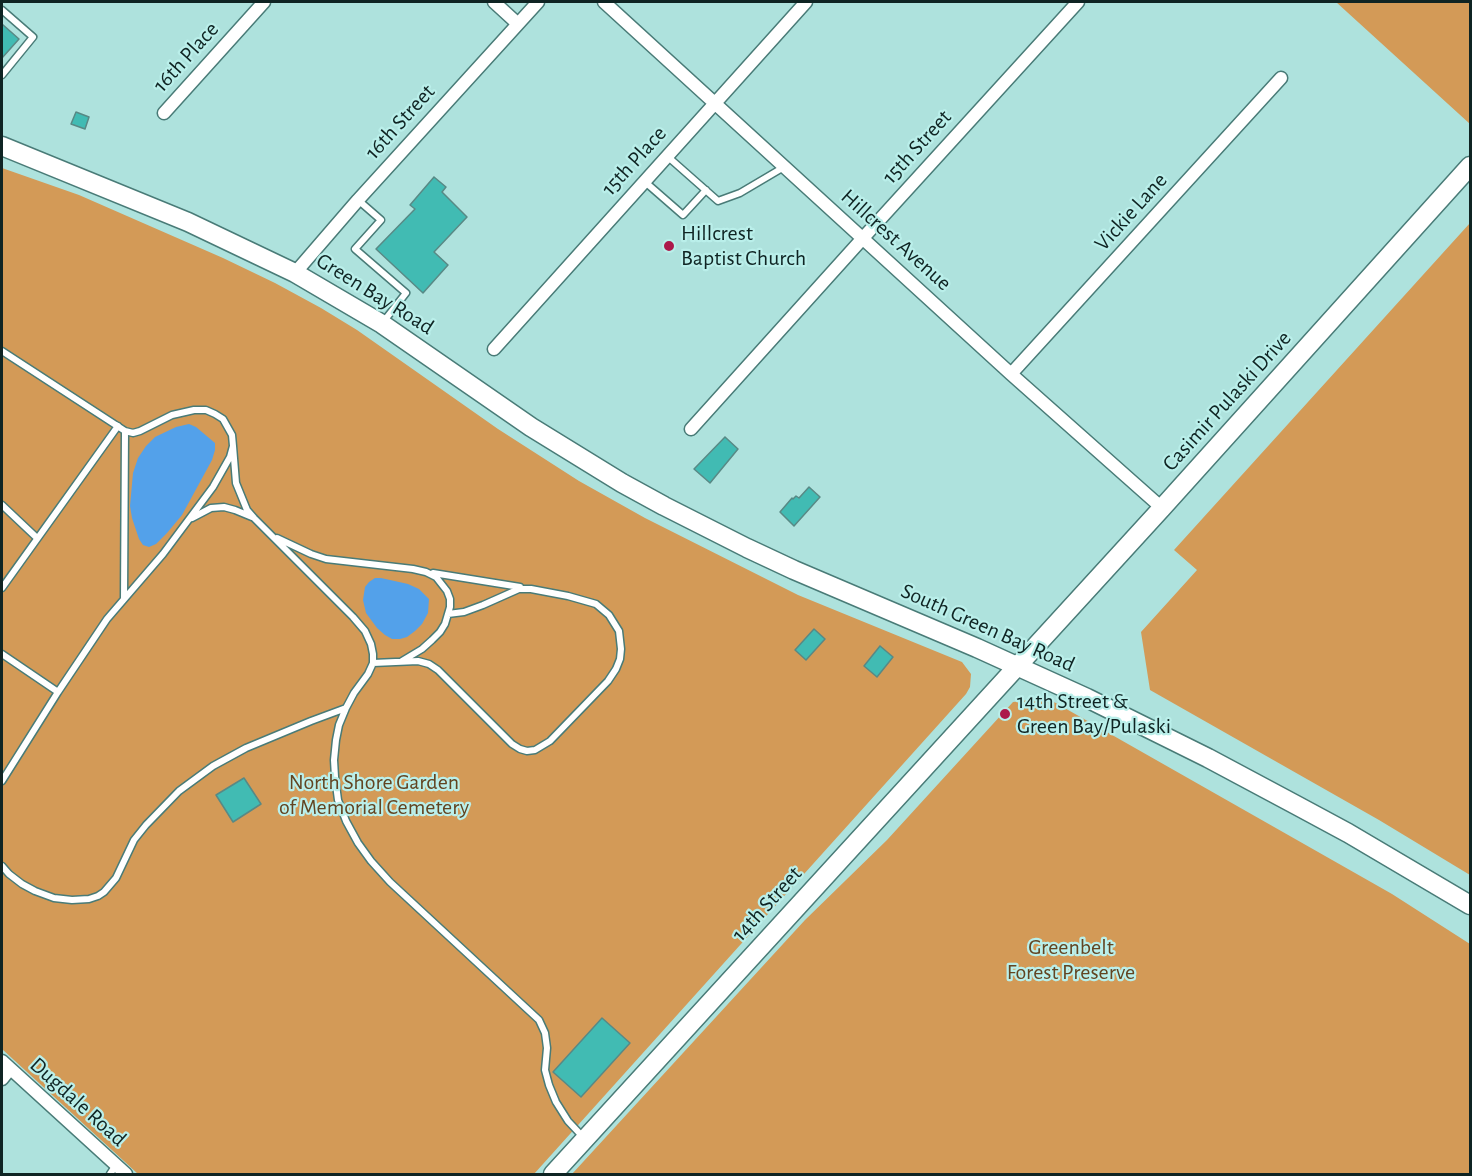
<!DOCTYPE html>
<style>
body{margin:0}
#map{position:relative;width:1472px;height:1176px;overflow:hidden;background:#aee2dd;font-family:"Alegreya Sans",sans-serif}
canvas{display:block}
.frame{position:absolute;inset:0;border:3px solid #0f2423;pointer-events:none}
</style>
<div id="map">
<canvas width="1472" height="1176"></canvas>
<div class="frame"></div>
</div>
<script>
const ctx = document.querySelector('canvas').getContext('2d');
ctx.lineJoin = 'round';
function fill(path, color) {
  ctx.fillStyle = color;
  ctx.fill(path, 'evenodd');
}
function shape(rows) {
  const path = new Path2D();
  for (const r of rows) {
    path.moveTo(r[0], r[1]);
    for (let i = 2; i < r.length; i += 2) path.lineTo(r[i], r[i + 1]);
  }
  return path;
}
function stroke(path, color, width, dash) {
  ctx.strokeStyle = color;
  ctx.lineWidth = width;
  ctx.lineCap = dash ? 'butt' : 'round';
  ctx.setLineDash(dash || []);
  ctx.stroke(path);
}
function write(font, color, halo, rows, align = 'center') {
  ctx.font = font + ' "Alegreya Sans",sans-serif';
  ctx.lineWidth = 4.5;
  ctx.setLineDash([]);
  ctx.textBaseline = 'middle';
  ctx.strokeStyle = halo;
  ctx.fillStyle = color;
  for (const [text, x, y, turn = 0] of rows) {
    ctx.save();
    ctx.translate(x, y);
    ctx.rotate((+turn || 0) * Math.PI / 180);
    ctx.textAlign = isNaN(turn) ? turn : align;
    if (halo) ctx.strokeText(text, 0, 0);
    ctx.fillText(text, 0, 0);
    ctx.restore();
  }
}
fill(shape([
 [1336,2,1470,2,1470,124],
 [2,168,79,195,223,258,275,283,321,308,357,330,498,429,579,481,645,518,798,595,962,662,971,674,970,687,966,694,534,1174,138,1174,2,1049],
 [1470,223,1470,875,1379,820,1150,690,1141,632,1197,570,1174,550],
 [1047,698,1392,894,1470,944,1470,1174,572,1174,805,920,887,840,1013,702]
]), '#d39a57');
fill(shape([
 [189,424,196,427,215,443,215,450,212,460,182,515,167,533,156,544,149,547,143,545,139,539,132,518,130,506,133,473,138,458,146,446,155,437,176,427],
 [375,578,381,578,408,584,419,589,429,599,428,613,422,624,415,631,407,637,400,639,392,639,385,635,377,628,366,613,363,600,365,587,369,582]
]), '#53a1ea');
const building = shape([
 [2,24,19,39,2,58,2,24],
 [76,112,89,117,85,129,71,124,76,112],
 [434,177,446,187,442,192,467,217,434,252,448,265,423,293,376,249,415,209,410,205,434,177],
 [725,437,738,449,710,483,694,469,725,437],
 [809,487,820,497,794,526,780,512,792,498,793,499,796,496,799,498,809,487],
 [814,629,825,639,806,660,795,650,814,629],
 [880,646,893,657,877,677,864,666,880,646],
 [244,778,261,804,233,822,216,795,244,778],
 [602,1018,630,1043,581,1097,553,1072,602,1018]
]);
fill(building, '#41bbb3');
stroke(building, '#588985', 1.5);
const lane = shape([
 [2,10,33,37,2,75],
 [667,156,718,201,740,193,784,167],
 [644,181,683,215,706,190],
 [358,200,381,220,355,249,406,293,384,321],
 [2,351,125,431,133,433,140,431,172,415,194,410,206,410,215,414,223,419,232,435,233,446,230,457,213,487,163,554,107,619,58,692,2,781],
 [233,446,236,483,247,510,254,518,353,617,365,631,371,644,373,654,373,663,368,674,354,693,346,708,339,725,336,740,334,760,335,777,338,800,346,821,358,843,371,861,390,882,539,1020,545,1033,547,1048,545,1070,549,1085,556,1102,568,1121,583,1137],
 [2,505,37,538],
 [192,518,211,508,224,507,235,510,252,517],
 [277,538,311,554,326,559,413,569,426,572,436,577,447,591,450,599,450,607,445,624,440,632,432,640,422,649,402,661],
 [433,573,520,587],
 [2,588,118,426],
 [124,598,125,431],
 [2,654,58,692],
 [373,663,418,661,429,664,438,670,512,744,520,749,527,751,535,750,550,741,608,681,616,669,620,659,621,649,619,631,609,615,596,604,568,596,531,589,519,589,483,605,464,612,448,614],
 [2,866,9,874,22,884,35,891,54,898,72,900,89,899,98,896,104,892,116,878,134,840,146,825,179,791,213,766,246,748,311,721,346,708],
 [110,1174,116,1165]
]);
const street = shape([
 [494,2,518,24],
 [604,2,1011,374,1162,508],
 [164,113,264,2],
 [295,273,358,200,538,2],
 [494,349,806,2],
 [1011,374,1281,78],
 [691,429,863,238,1078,2],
 [2,1061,126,1174],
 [2,1079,10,1069]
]);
const secondary = shape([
 [2,146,188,222,295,273,382,324,531,427,622,483,664,506,747,548,794,570,977,648,1087,698,1208,758,1296,805,1348,833,1470,905],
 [553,1174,1162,508,1470,166]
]);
stroke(lane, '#497b77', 9);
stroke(street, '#497b77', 15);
stroke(secondary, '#497b77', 21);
stroke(lane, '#fff', 6);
stroke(street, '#fff', 12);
stroke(secondary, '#fff', 18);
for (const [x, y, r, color] of [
 [669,246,6,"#ac194a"],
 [1005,714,6,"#ac194a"]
]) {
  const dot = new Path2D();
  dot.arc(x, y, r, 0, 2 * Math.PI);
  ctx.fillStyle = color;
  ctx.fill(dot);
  stroke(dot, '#baefea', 2);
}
write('22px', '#0f2423', '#baefea', [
 ["16th Place",186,57,-48],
 ["16th Street",400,122,-48],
 ["15th Street",917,147,-48],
 ["15th Place",634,161,-48],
 ["Vickie Lane",1131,212,-48],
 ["Hillcrest Avenue",896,240,42],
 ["Green Bay Road",375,294,32],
 ["Casimir Pulaski Drive",1227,401,-48],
 ["South Green Bay Road",988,628,24],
 ["14th Street",767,904,-48],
 ["Dugdale Road",78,1102,42]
]);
write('22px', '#0f2423', '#baefea', [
 ["Hillcrest",681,233],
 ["Baptist Church",681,258],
 ["14th Street &",1017,701],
 ["Green Bay/Pulaski",1017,726]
], 'left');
write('22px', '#624421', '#baefea', [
 ["North Shore Garden",374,782],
 ["of Memorial Cemetery",374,807],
 ["Greenbelt",1071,947],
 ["Forest Preserve",1071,972]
]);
</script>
